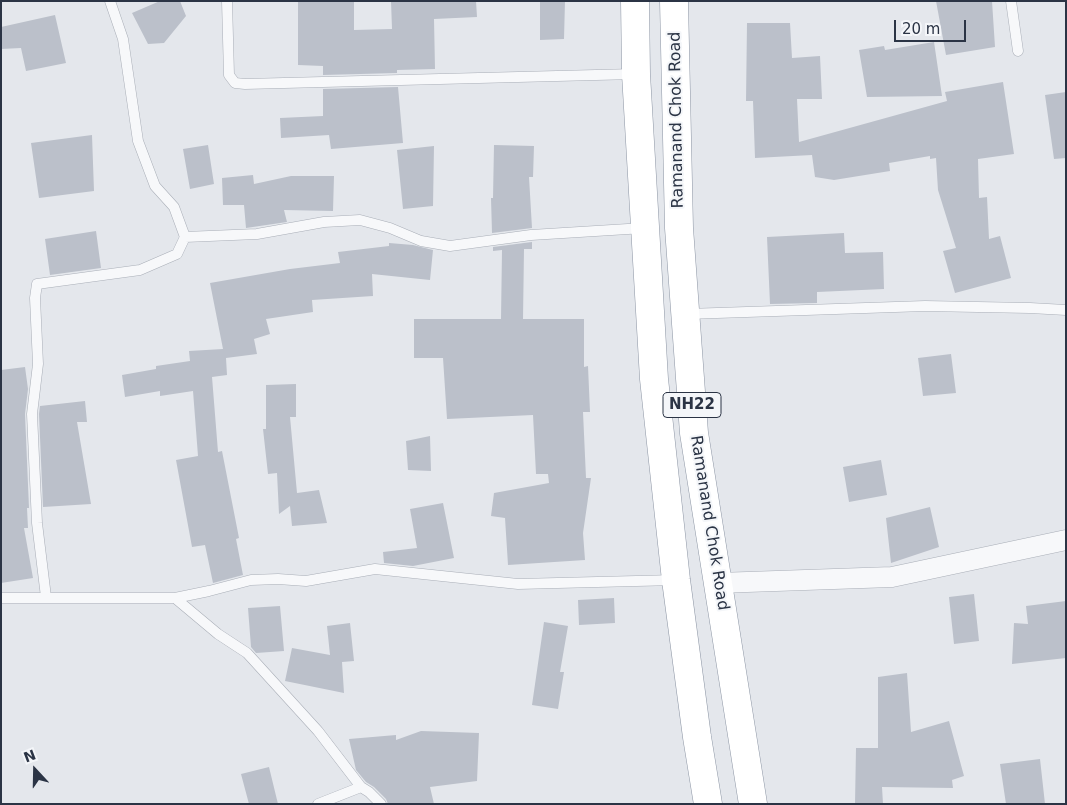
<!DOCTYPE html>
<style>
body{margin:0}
#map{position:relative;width:1067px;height:805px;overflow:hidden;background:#e4e7ec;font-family:"DejaVu Sans",sans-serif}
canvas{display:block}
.frame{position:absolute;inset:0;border:2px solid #2b3445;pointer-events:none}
.north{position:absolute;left:10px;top:745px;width:50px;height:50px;-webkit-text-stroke:4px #f4f6f9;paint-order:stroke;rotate:339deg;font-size:14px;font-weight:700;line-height:20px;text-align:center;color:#2b3445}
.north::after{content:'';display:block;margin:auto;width:18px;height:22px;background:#2b3445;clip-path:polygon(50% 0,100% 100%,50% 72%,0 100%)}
.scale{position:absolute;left:894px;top:20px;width:72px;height:22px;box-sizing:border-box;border:2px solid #2b3445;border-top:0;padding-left:6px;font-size:15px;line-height:18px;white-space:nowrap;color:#2b3445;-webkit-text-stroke:4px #f4f6f9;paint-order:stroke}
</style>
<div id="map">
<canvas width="1067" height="805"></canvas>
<div class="frame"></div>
<div class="north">N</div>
<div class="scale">20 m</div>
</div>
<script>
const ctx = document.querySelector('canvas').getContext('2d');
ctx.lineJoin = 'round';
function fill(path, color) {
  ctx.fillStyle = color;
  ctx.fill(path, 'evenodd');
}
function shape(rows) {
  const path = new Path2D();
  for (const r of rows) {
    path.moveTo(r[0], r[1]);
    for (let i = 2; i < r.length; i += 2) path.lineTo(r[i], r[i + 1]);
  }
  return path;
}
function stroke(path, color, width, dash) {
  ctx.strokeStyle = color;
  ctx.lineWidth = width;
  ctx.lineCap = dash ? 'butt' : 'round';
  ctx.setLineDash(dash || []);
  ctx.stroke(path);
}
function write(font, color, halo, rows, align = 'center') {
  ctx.font = font + ' "DejaVu Sans",sans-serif';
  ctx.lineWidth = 4;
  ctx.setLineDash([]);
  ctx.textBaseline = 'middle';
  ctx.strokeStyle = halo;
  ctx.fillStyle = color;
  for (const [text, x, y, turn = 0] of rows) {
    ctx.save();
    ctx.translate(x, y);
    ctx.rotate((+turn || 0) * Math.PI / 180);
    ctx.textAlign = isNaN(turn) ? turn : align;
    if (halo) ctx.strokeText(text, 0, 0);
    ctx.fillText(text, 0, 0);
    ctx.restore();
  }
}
fill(shape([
 [160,1,180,1,186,16,164,43,148,44,132,13],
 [298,1,354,1,354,30,392,29,391,1,476,1,477,17,434,19,435,69,397,70,397,73,323,75,323,66,298,65],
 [540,1,565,1,564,39,540,40],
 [936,1,992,1,995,47,946,55],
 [55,15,66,63,26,71,21,48,1,49,1,27],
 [747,23,790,23,792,58,820,56,822,99,797,99,799,142,947,101,945,92,1003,82,1014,154,978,159,979,198,987,197,989,239,1000,236,1011,278,955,293,943,251,956,248,938,190,936,158,930,159,930,156,889,163,890,171,834,180,815,177,812,155,755,158,753,101,746,101],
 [934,42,942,96,867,97,859,50,884,46,885,50],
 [398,87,403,143,331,149,329,135,281,138,280,118,323,116,323,89],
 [1066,92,1066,158,1054,159,1045,95],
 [92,135,94,191,39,198,31,143],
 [208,145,214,184,190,189,183,149],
 [494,145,534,146,533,177,529,177,532,228,492,233,491,198,493,198],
 [434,146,433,206,403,209,397,150],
 [253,175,254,184,291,176,334,176,333,211,284,210,287,222,246,228,244,205,223,205,222,178],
 [96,231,101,268,50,275,45,239],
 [844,233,845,253,883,252,884,289,817,292,817,303,770,304,767,237],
 [532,242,532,249,524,249,523,319,584,319,584,367,588,366,590,412,583,412,586,478,591,478,583,533,585,560,508,565,505,518,491,516,494,493,549,483,548,474,536,474,533,415,447,419,443,358,414,358,414,319,501,319,502,250,493,251,493,247],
 [389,243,413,245,433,250,430,280,372,274,373,296,312,300,313,312,266,319,270,334,254,339,257,354,226,358,227,375,212,377,218,452,222,451,239,538,236,539,243,575,213,583,205,545,192,547,176,460,198,456,193,391,160,396,160,391,125,397,122,375,156,369,156,366,190,361,189,351,223,349,210,283,290,269,340,263,338,252,389,246],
 [951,354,956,393,923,396,918,358],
 [25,367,28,389,25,414,29,508,27,508,28,528,24,528,33,578,1,583,1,370],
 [296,384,296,417,290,417,297,493,319,490,327,523,292,526,290,506,279,514,277,473,268,474,263,429,266,429,266,385],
 [85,401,87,422,77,422,91,504,43,507,39,414,40,406],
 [430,436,431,471,408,470,406,441],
 [881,460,887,495,849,502,843,467],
 [443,503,454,558,413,566,384,563,383,552,417,548,410,509],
 [930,507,939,547,891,563,886,518],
 [974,594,979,641,954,644,949,597],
 [614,598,615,623,579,625,578,600],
 [1066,601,1066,658,1012,664,1014,623,1028,624,1026,606],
 [280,606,284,651,256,653,251,647,248,608],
 [544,622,568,626,560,672,564,672,558,709,532,705],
 [350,623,354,661,342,662,344,693,285,681,292,648,330,655,327,626],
 [907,673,911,732,949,721,964,776,952,780,953,788,882,787,883,804,855,804,856,748,878,748,878,677],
 [421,731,479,733,477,781,430,787,434,804,388,804,386,799,374,787,366,782,356,770,349,739,396,735,396,740],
 [1040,759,1045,804,1006,804,1000,764],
 [269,767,278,804,249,804,241,774]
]), '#bbc0ca');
const lane = shape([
 [110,1,123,39,138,141,155,186,174,207,185,237],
 [227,1,229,75,235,83,245,84,635,74],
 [1011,1,1018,51],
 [687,314,925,306,1030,308,1066,310],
 [46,597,37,523,32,414,38,364,35,298,37,284,140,270,177,254,185,237,257,234,324,222,360,220,390,228,421,241,450,246,531,235,644,228],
 [1,598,175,598,209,591,251,580,278,579,306,581,375,569,518,584,676,580],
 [175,598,218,634,247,653,318,731,361,787],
 [318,804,361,787,369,792,381,804]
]);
const street = shape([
 [718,583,892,577,1066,540]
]);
const highway = shape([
 [635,1,636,74,654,379,676,580,697,737,708,804],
 [674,1,679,228,694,433,753,804]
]);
stroke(lane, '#a9aeb7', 11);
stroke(street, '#a9aeb7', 21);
stroke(highway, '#8b94a3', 29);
stroke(lane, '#f7f8fa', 10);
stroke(street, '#f7f8fa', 20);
stroke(highway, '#fff', 28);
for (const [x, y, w] of [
 [692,405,58]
]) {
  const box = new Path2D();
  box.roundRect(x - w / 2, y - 12.5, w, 25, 4);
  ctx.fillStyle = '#f4f6f9';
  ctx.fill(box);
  stroke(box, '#2b3445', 1);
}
write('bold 15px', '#2b3445', null, [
 ["NH22",692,405]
]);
write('16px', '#2b3445', '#f4f6f9', [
 ["Ramanand Chok Road",677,120,-91],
 ["Ramanand Chok Road",709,523,81]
]);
</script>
